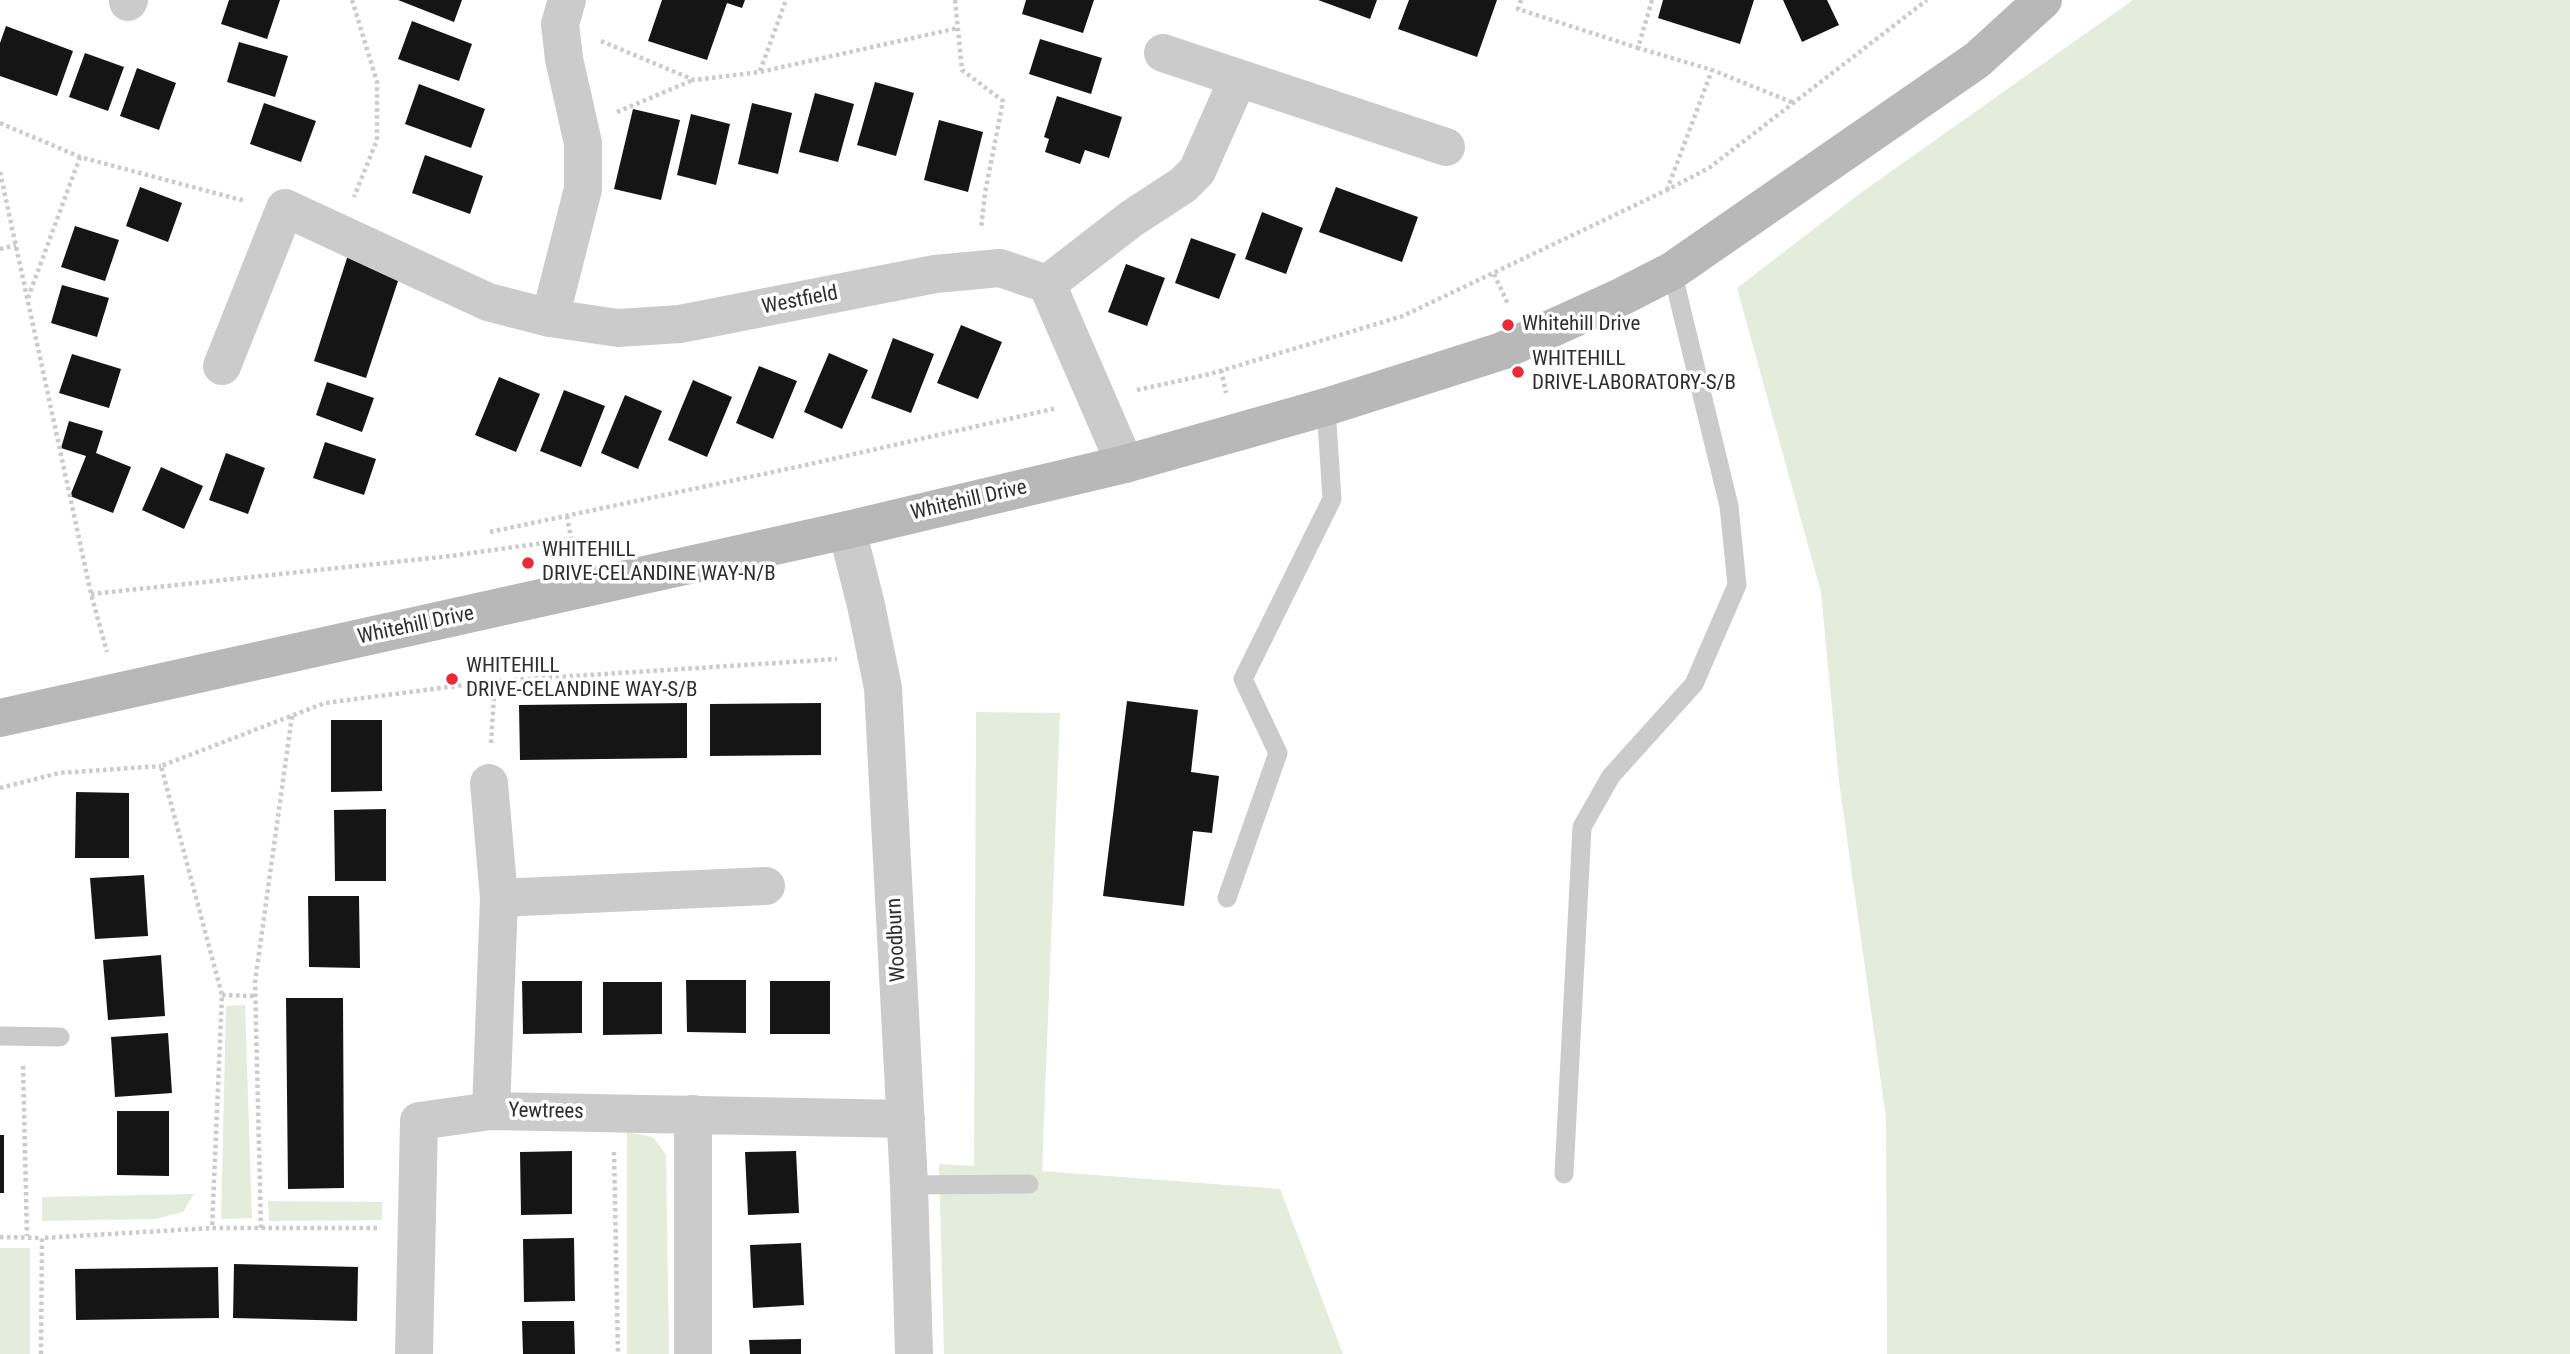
<!DOCTYPE html>
<style>
body{margin:0}
canvas{display:block;background:#fff}
</style>
<canvas width="2570" height="1354"></canvas>
<script>
const ctx = document.querySelector('canvas').getContext('2d');
ctx.lineJoin = 'round';
function fill(path, color) {
  ctx.fillStyle = color;
  ctx.fill(path, 'evenodd');
}
function shape(rows) {
  const path = new Path2D();
  for (const r of rows) {
    path.moveTo(r[0], r[1]);
    for (let i = 2; i < r.length; i += 2) path.lineTo(r[i], r[i + 1]);
  }
  return path;
}
function stroke(path, color, width, dash) {
  ctx.strokeStyle = color;
  ctx.lineWidth = width;
  ctx.lineCap = dash ? 'butt' : 'round';
  ctx.setLineDash(dash || []);
  ctx.stroke(path);
}
function write(font, color, halo, rows, align = 'center') {
  ctx.font = font + ' "Roboto Condensed",sans-serif';
  ctx.lineWidth = 7;
  ctx.setLineDash([]);
  ctx.textBaseline = 'middle';
  ctx.strokeStyle = halo;
  ctx.fillStyle = color;
  for (const [text, x, y, turn = 0] of rows) {
    ctx.save();
    ctx.translate(x, y);
    ctx.rotate((+turn || 0) * Math.PI / 180);
    ctx.textAlign = isNaN(turn) ? turn : align;
    if (halo) ctx.strokeText(text, 0, 0);
    ctx.fillText(text, 0, 0);
    ctx.restore();
  }
}
fill(shape([
 [2133,0,2570,0,2570,1354,1887,1354,1886,1118,1839,781,1821,592,1737,288,1862,192],
 [976,712,1060,713,1042,1171,1280,1189,1343,1354,944,1354,939,1164,974,1166],
 [245,1005,252,1218,221,1219,226,1006],
 [627,1132,653,1137,666,1155,669,1354,627,1354],
 [194,1194,183,1212,155,1219,42,1221,42,1197],
 [268,1201,382,1202,382,1220,269,1221],
 [0,1248,30,1248,30,1354,0,1354]
]), '#e4ecdb');
fill(shape([
 [229,0,280,0,267,39,221,24],
 [398,0,462,0,454,22],
 [662,0,745,0,742,8,727,3,707,60,648,41],
 [1026,0,1094,0,1083,33,1022,14],
 [1318,0,1377,0,1370,19],
 [1409,0,1497,0,1477,57,1398,29],
 [1663,0,1754,0,1740,44,1658,18],
 [1783,0,1827,0,1839,25,1802,42],
 [412,21,472,44,459,81,398,59],
 [6,26,73,51,57,96,0,76,0,43],
 [1040,39,1102,58,1091,94,1029,74],
 [239,42,288,56,275,97,227,82],
 [85,53,124,67,108,111,69,97],
 [137,68,176,83,159,130,120,116],
 [875,82,914,93,896,156,857,145],
 [419,84,485,109,471,148,405,124],
 [815,93,854,104,838,162,799,152],
 [1057,96,1122,117,1109,158,1085,150,1080,164,1045,152,1049,139,1044,137],
 [264,103,316,121,301,162,250,144],
 [752,103,792,113,778,174,738,164],
 [633,109,680,120,661,200,614,189],
 [691,114,730,124,716,185,677,175],
 [939,120,983,132,968,192,924,180],
 [425,155,483,176,470,214,412,193],
 [140,187,182,203,168,242,126,226],
 [1336,187,1418,217,1402,262,1319,232],
 [1262,212,1303,228,1286,274,1245,259],
 [75,226,119,240,105,281,61,267],
 [1191,238,1236,254,1219,299,1175,283],
 [348,255,401,272,366,378,314,361],
 [1126,264,1165,278,1147,326,1108,312],
 [62,285,109,298,97,337,51,323],
 [961,325,1002,342,978,399,937,383],
 [893,338,934,354,911,413,871,398],
 [829,353,868,370,842,429,804,412],
 [72,354,121,369,109,408,59,393],
 [759,366,797,381,773,439,736,423],
 [499,377,540,394,516,452,475,435],
 [693,380,732,397,707,457,668,440],
 [327,382,374,398,362,432,316,415],
 [564,390,605,406,581,467,540,451],
 [625,395,662,411,638,469,601,453],
 [69,421,103,431,96,453,131,467,113,513,70,496,86,456,61,448],
 [325,442,376,459,364,495,313,478],
 [226,453,265,468,248,514,209,500],
 [161,467,203,486,184,529,142,510],
 [1127,701,1198,710,1191,772,1219,776,1212,833,1193,831,1184,906,1103,896],
 [687,703,687,758,520,760,519,705],
 [821,703,821,755,710,756,710,704],
 [331,720,382,720,382,791,331,792],
 [76,792,129,793,129,858,75,858],
 [386,809,386,881,335,881,334,810],
 [144,875,148,936,95,939,90,878],
 [308,896,359,896,360,968,309,967],
 [161,955,165,1016,108,1020,103,960],
 [686,980,746,980,746,1033,687,1032],
 [522,981,582,981,582,1033,523,1034],
 [770,981,830,981,830,1034,770,1034],
 [603,982,662,982,662,1034,603,1035],
 [286,998,343,998,344,1188,288,1189],
 [168,1033,172,1093,115,1097,111,1037],
 [117,1111,169,1111,169,1176,117,1175],
 [0,1135,4,1135,4,1193,0,1193],
 [572,1151,572,1214,521,1215,520,1152],
 [796,1151,799,1213,748,1215,745,1152],
 [574,1238,575,1301,524,1302,523,1239],
 [801,1243,804,1305,753,1308,750,1245],
 [234,1264,358,1267,357,1321,233,1318],
 [218,1267,219,1318,76,1320,75,1269],
 [522,1321,574,1321,575,1354,523,1354],
 [801,1339,801,1354,750,1354,749,1340]
]), '#151515');
stroke(shape([
 [352,0,377,82,377,140,354,197],
 [955,0,962,70,1003,101,985,193,981,229],
 [1521,0,1518,9,1638,48],
 [1652,0,1638,48,1712,70,1794,103],
 [601,41,694,80,760,72,958,28],
 [760,71,786,0],
 [617,112,693,80],
 [0,123,80,157,245,201],
 [0,172,91,594,107,652],
 [1667,190,1712,70],
 [0,249,16,245],
 [1494,274,1508,304],
 [28,298,80,157],
 [1221,370,1226,393],
 [1137,390,1210,374,1403,316,1667,190,1709,168,1927,0],
 [567,516,573,550],
 [490,532,806,465,1057,408],
 [91,594,451,556,571,539],
 [491,743,495,681],
 [0,788,59,773,161,766],
 [222,995,255,996],
 [23,1066,27,1236],
 [614,1152,618,1354],
 [261,1228,255,982,292,716],
 [377,1228,212,1228,222,995,161,766,325,703,495,681,837,659],
 [0,1237,42,1238],
 [41,1354,42,1238,212,1228]
]), '#cbcbcb', 4.5, [3.5, 3.5]);
stroke(shape([
 [1227,898,1278,753,1243,679,1332,499,1326,407],
 [0,1036,60,1037],
 [1564,1174,1582,827,1611,776,1694,684,1737,585,1729,506,1672,271],
 [909,1185,1029,1184]
]), '#cbcbcb', 19);
stroke(shape([
 [128,2,129,0],
 [1163,53,1446,147],
 [1047,284,1131,219,1183,185,1197,171,1238,79],
 [550,318,583,189,583,143,564,59,560,24,567,0],
 [222,366,285,208,488,302,550,318,618,328,680,324,935,274,1000,268,1047,284,1125,464],
 [847,530,866,605,883,688,909,1185,914,1354],
 [489,783,499,898,491,1111],
 [499,898,766,886],
 [693,1114,693,1354],
 [414,1354,419,1121,491,1111,906,1119]
]), '#cbcbcb', 38);
stroke(shape([
 [0,718,847,530,1125,464,1326,407,1502,351,1623,296,1672,271,1977,60,2043,0]
]), '#b8b8b8', 38);
for (const [x, y, r, color] of [
 [1508,325,7,"#ea2a35"],
 [1518,372,7,"#ea2a35"],
 [528,563,7,"#ea2a35"],
 [452,679,7,"#ea2a35"]
]) {
  const dot = new Path2D();
  dot.arc(x, y, r, 0, 2 * Math.PI);
  ctx.fillStyle = color;
  ctx.fill(dot);
  stroke(dot, '#fff', 2.5);
}
write('21px', '#2e2e2e', '#fff', [
 ["Westfield",800,301,-11],
 ["Whitehill Drive",969,501,-13],
 ["Whitehill Drive",416,626,-12],
 ["Woodburn",897,940,-93],
 ["Yewtrees",546,1112,1]
]);
write('21px', '#2e2e2e', '#fff', [
 ["Whitehill Drive",1522,325],
 ["WHITEHILL",1532,360],
 ["DRIVE-LABORATORY-S/B",1532,384],
 ["WHITEHILL",542,551],
 ["DRIVE-CELANDINE WAY-N/B",542,575],
 ["WHITEHILL",466,667],
 ["DRIVE-CELANDINE WAY-S/B",466,691]
], 'left');
</script>
